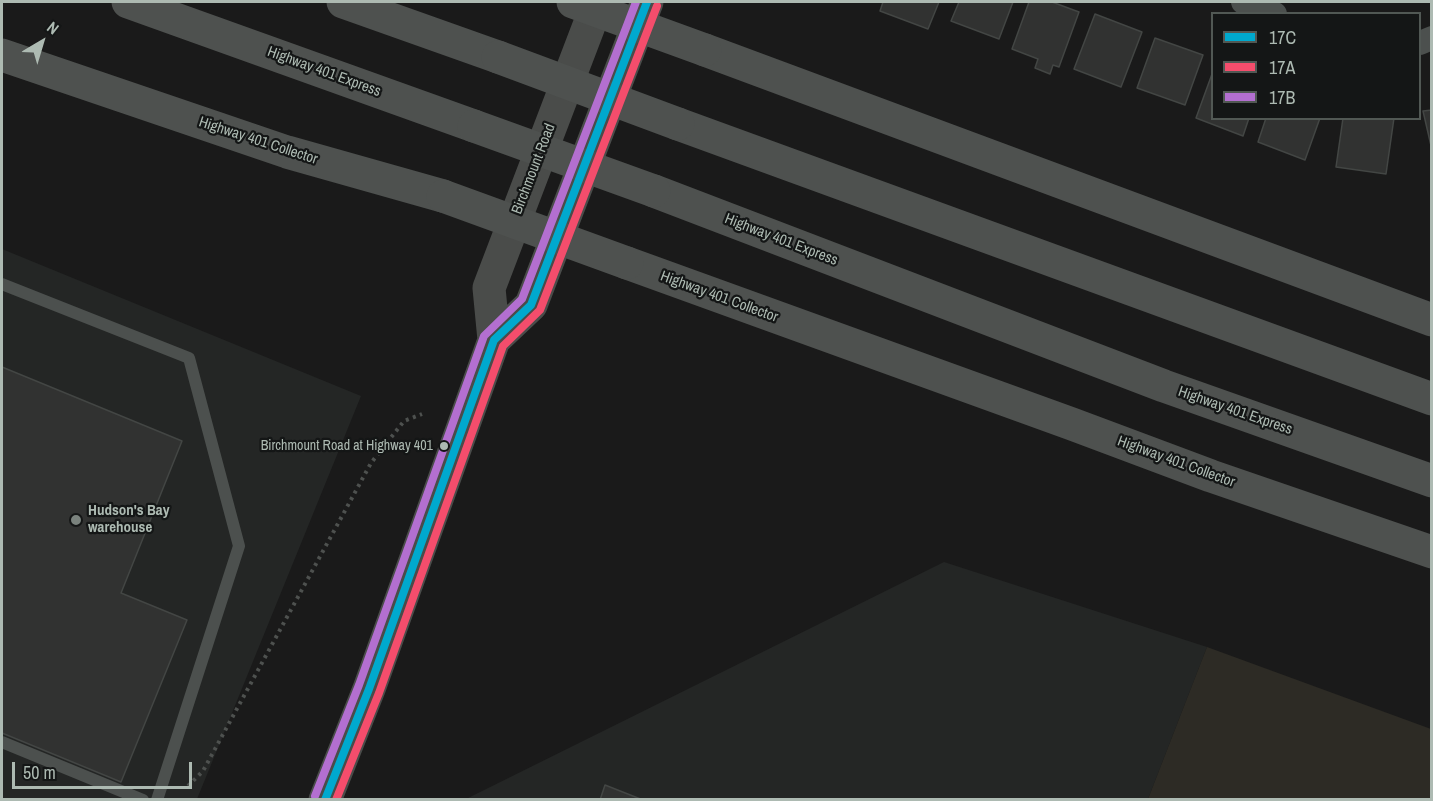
<!DOCTYPE html>
<style>
body{margin:0}
#map{position:relative;width:1433px;height:801px;overflow:hidden;background:#1a1a1a;font-family:"Archivo Narrow",sans-serif}
canvas{display:block}
.frame{position:absolute;inset:0;border:3px solid #adbab2;pointer-events:none}
.legend{position:absolute;left:1211px;top:12px;width:210px;height:108px;box-sizing:border-box;background:#141616;border:2px solid #515854;margin:0;padding:8px 10px;list-style:none;font-size:18px;color:#adbab2}
.legend li{display:flex;align-items:center;gap:12px;height:30px}
.legend b{width:30px;border:2px solid #515854}
.north{position:absolute;left:12px;top:12px;width:60px;height:60px;-webkit-text-stroke:4px #141616;paint-order:stroke;rotate:38deg;font-size:16px;font-weight:700;line-height:24px;text-align:center;color:#adbab2}
.north::after{content:'';display:block;margin:auto;width:21px;height:27px;background:#adbab2;clip-path:polygon(50% 0,100% 100%,50% 72%,0 100%)}
.scale{position:absolute;left:12px;top:762px;width:180px;height:27px;box-sizing:border-box;border:3px solid #adbab2;border-top:0;padding-left:8px;font-size:18px;line-height:21px;white-space:nowrap;color:#adbab2;-webkit-text-stroke:4px #141616;paint-order:stroke}
</style>
<div id="map">
<canvas width="1433" height="801"></canvas>
<div class="frame"></div>
<ul class="legend">
<li><b style="height:8px;background:#00a9ce"></b>17C</li>
<li><b style="height:8px;background:#f44d6c"></b>17A</li>
<li><b style="height:8px;background:#b36fd0"></b>17B</li>
</ul>
<div class="north">N</div>
<div class="scale">50 m</div>
</div>
<script>
const ctx = document.querySelector('canvas').getContext('2d');
ctx.lineJoin = 'round';
function fill(path, color) {
  ctx.fillStyle = color;
  ctx.fill(path, 'evenodd');
}
function shape(rows) {
  const path = new Path2D();
  for (const r of rows) {
    path.moveTo(r[0], r[1]);
    for (let i = 2; i < r.length; i += 2) path.lineTo(r[i], r[i + 1]);
  }
  return path;
}
function stroke(path, color, width, dash) {
  ctx.strokeStyle = color;
  ctx.lineWidth = width;
  ctx.lineCap = dash ? 'butt' : 'round';
  ctx.setLineDash(dash || []);
  ctx.stroke(path);
}
function write(font, color, halo, rows, align = 'center') {
  ctx.font = font + ' "Archivo Narrow",sans-serif';
  ctx.lineWidth = 4.5;
  ctx.setLineDash([]);
  ctx.textBaseline = 'middle';
  ctx.strokeStyle = halo;
  ctx.fillStyle = color;
  for (const [text, x, y, turn = 0] of rows) {
    ctx.save();
    ctx.translate(x, y);
    ctx.rotate((+turn || 0) * Math.PI / 180);
    ctx.textAlign = isNaN(turn) ? turn : align;
    if (halo) ctx.strokeText(text, 0, 0);
    ctx.fillText(text, 0, 0);
    ctx.restore();
  }
}
fill(shape([
 [2,249,361,396,197,799,2,799],
 [944,562,1207,647,1148,799,464,800]
]), '#242625');
fill(shape([
 [1207,647,1431,729,1431,799,1148,799]
]), '#2d2b25');
const building = shape([
 [883,2,939,2,928,29,880,11,883,2],
 [959,2,1013,2,999,39,951,21,959,2],
 [1029,2,1052,2,1079,12,1059,67,1053,65,1050,74,1035,68,1038,59,1012,49,1029,2],
 [1095,14,1142,32,1121,87,1074,69,1095,14],
 [1155,38,1203,55,1185,105,1137,88,1155,38],
 [1212,74,1212,118,1249,118,1243,136,1196,118,1212,74],
 [1432,110,1432,150,1423,111,1432,110],
 [1266,118,1320,118,1305,160,1258,142,1266,118],
 [1343,118,1394,118,1386,174,1336,167,1343,118],
 [2,367,182,441,121,593,187,620,121,782,2,733,2,367],
 [605,785,643,800,600,800,605,785]
]);
fill(building, '#313231');
stroke(building, '#434644', 1.5);
stroke(shape([
 [188,786,203,771,371,463,404,421,422,414]
]), '#4e514f', 4, [3, 4.5]);
stroke(shape([
 [2,284,189,358,239,546,157,800],
 [2,742,143,800]
]), '#4c504e', 12);
stroke(shape([
 [1243,2,1275,14],
 [1420,43,1432,38]
]), '#4c504e', 24);
stroke(shape([
 [494,340,531,305,647,2],
 [325,800,369,689,494,340,489,288,598,2]
]), '#4a4c4a', 33);
stroke(shape([
 [128,2,474,126],
 [343,2,498,57],
 [705,50,1432,320],
 [2,55,287,152,443,196],
 [678,124,1432,399],
 [654,191,1164,386,1432,481],
 [627,263,1072,424,1211,476,1432,552]
]), '#4e514f', 33);
stroke(shape([
 [573,2,705,50],
 [498,57,678,124],
 [474,126,654,191],
 [443,196,627,263]
]), '#4e514f', 33);
stroke(shape([
 [325,800,369,689,494,340,531,305,647,2]
]), '#00a9ce', 8);
stroke(shape([
 [336,800,379,693,503,346,540,310,657,6]
]), '#f44d6c', 8);
stroke(shape([
 [315,796,359,685,484,336,522,299,636,2]
]), '#b36fd0', 8);
for (const [x, y, r, color] of [
 [444,446,5,"#adbab2"],
 [76,520,6,"#7a827d"]
]) {
  const dot = new Path2D();
  dot.arc(x, y, r, 0, 2 * Math.PI);
  ctx.fillStyle = color;
  ctx.fill(dot);
  stroke(dot, '#141616', 2);
}
write('14px', '#adbab2', '#141616', [
 ["Birchmount Road at Highway 401",433,446]
], 'right');
write('15px', '#adbab2', '#141616', [
 ["Highway 401 Express",324,72,20],
 ["Highway 401 Collector",258,141,18],
 ["Birchmount Road",534,169,-69],
 ["Highway 401 Express",781,240,21],
 ["Highway 401 Collector",719,297,20],
 ["Highway 401 Express",1235,411,19],
 ["Highway 401 Collector",1176,462,20]
]);
write('bold 15px', '#adbab2', '#141616', [
 ["Hudson's Bay",88,511],
 ["warehouse",88,528]
], 'left');
</script>
